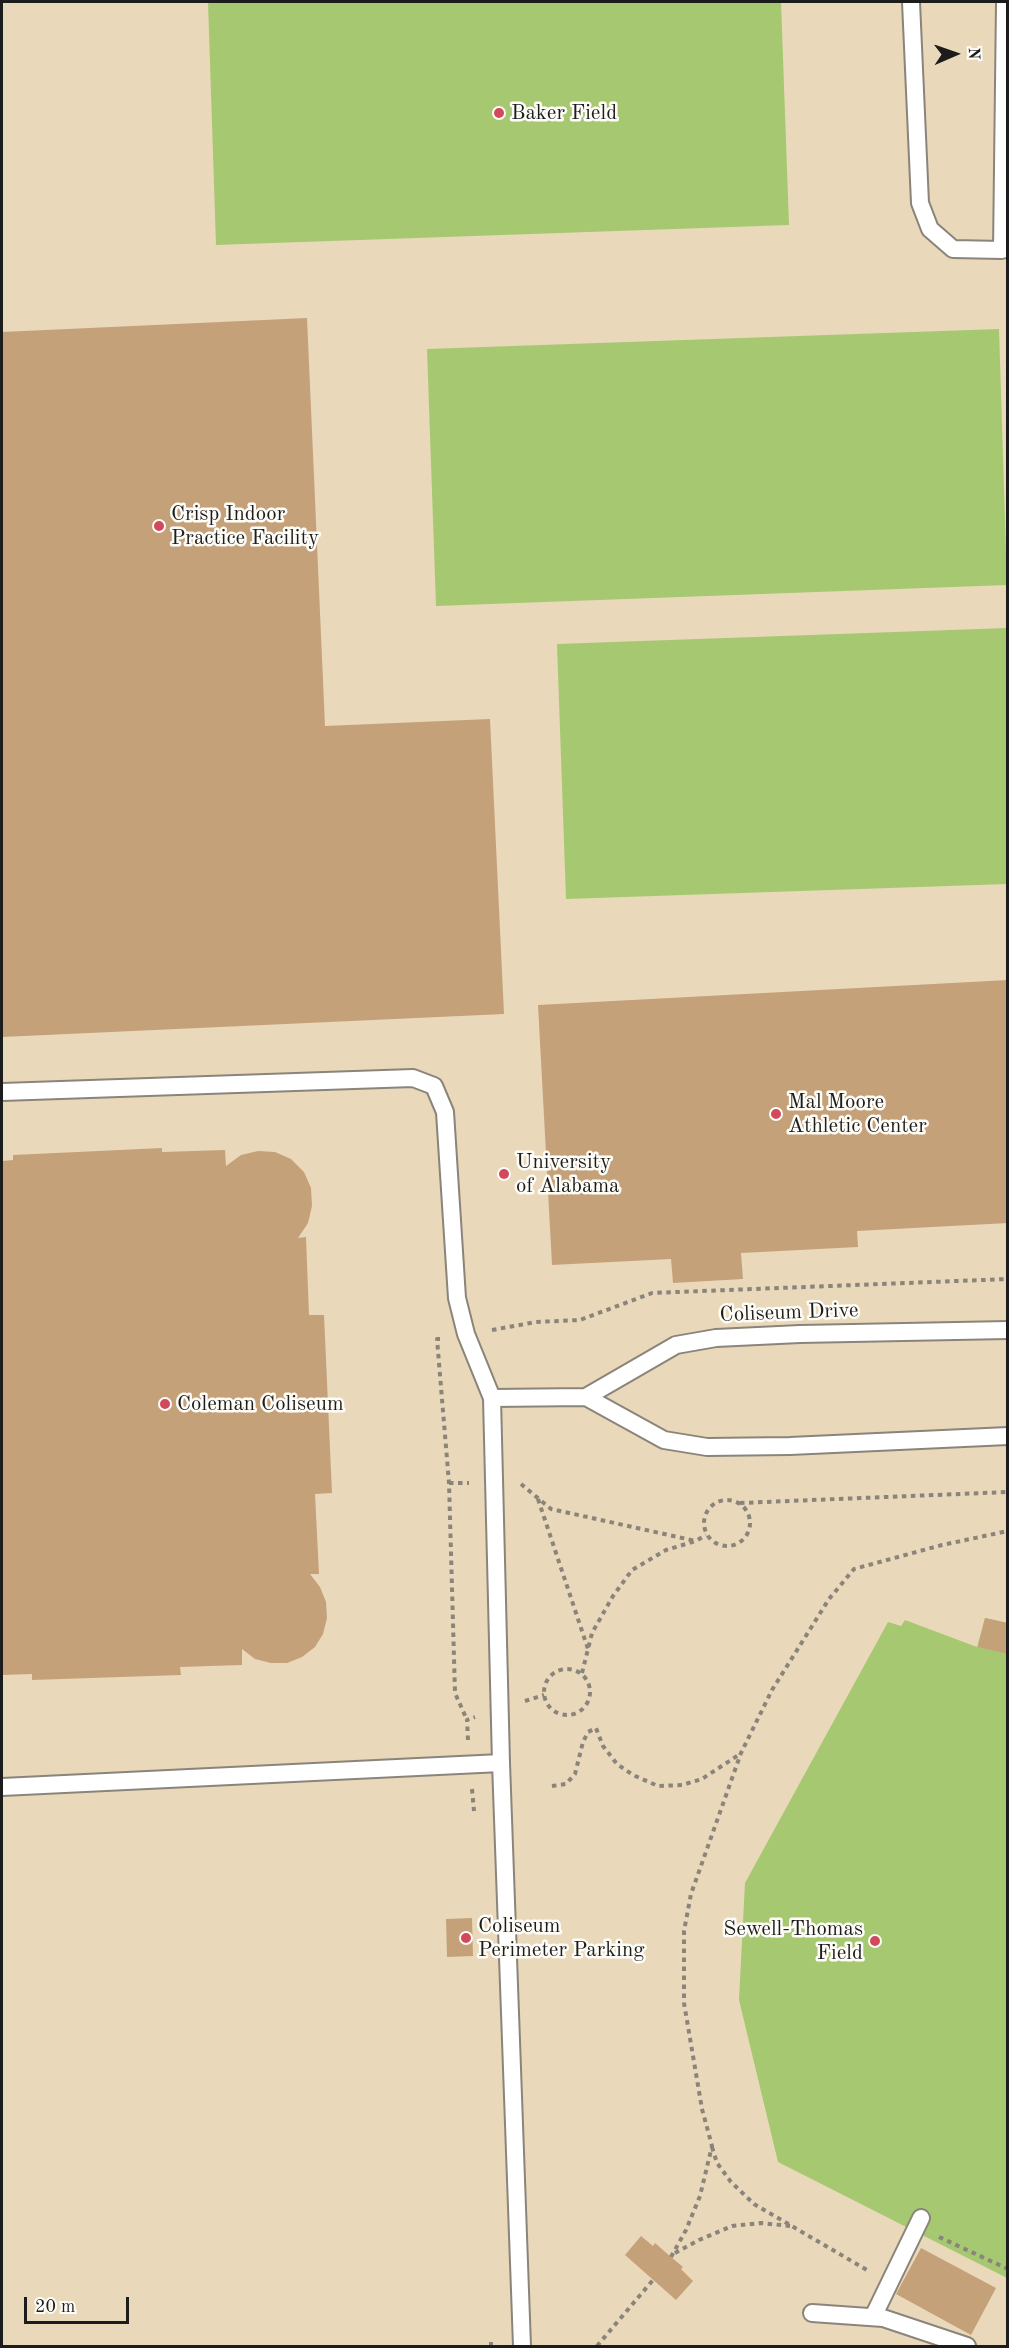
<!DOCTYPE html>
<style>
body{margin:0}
#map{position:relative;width:1009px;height:2348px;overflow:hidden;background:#f7ebd8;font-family:"Old Standard TT",serif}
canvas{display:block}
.frame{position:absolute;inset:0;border:3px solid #1c1c1c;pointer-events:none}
.north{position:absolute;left:925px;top:24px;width:60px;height:60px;-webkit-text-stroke:4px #fdfcf7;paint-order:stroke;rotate:88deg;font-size:16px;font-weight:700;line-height:24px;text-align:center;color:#1c1c1c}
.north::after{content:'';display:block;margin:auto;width:21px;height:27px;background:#1c1c1c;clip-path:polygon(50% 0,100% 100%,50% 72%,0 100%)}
.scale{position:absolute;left:24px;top:2297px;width:105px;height:27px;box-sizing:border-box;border:3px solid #1c1c1c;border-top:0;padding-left:8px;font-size:18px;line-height:21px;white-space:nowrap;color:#1c1c1c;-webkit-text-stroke:4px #fdfcf7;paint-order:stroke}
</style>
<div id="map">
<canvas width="1009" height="2348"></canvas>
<div class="frame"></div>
<div class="north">N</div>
<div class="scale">20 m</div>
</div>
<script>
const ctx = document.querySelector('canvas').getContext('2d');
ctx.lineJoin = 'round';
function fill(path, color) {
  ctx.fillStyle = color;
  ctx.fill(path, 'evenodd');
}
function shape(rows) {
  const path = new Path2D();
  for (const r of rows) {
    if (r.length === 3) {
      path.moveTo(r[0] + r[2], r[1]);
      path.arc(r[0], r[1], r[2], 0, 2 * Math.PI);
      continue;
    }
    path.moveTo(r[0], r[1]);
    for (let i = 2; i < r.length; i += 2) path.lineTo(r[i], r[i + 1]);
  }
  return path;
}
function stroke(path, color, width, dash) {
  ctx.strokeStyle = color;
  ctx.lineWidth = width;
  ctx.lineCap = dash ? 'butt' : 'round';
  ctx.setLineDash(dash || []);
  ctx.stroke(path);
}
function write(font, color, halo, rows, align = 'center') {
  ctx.font = font + ' "Old Standard TT",serif';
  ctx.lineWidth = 5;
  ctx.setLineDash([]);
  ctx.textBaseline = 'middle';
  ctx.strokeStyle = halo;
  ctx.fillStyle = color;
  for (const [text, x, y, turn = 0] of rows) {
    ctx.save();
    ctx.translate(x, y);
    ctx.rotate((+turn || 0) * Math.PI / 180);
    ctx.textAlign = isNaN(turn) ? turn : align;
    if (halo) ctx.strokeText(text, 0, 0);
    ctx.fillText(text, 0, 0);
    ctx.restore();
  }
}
fill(shape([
 [2,2,1007,2,1007,2346,2,2346]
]), '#e9d9ba');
fill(shape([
 [208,2,781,2,789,225,216,245],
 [999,329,1007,585,436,606,427,349],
 [1007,628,1007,884,566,899,557,644],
 [985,1618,1007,1623,1007,2278,778,2162,739,2000,745,1883,888,1622,901,1626,905,1620,977,1647]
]), '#a6c871');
fill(shape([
 [307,318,325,726,490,719,504,1014,2,1037,2,332],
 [1008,980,1008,1223,857,1231,858,1247,741,1253,743,1279,673,1283,671,1259,552,1265,538,1005],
 [162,1148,162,1152,225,1150,226,1166,241,1155,258,1151,275,1152,291,1159,304,1172,311,1188,312,1206,308,1223,298,1238,306,1237,309,1315,324,1315,332,1493,315,1494,319,1574,310,1574,320,1587,326,1602,327,1618,323,1634,315,1647,302,1657,287,1663,271,1663,255,1659,242,1649,242,1665,180,1667,181,1675,32,1680,32,1674,2,1675,2,1161,13,1160,13,1155],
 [985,1618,1008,1623,1008,1654,978,1647],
 [472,1918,473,1956,447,1957,446,1919],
 [641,2236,653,2246,655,2243,671,2257,683,2267,681,2269,693,2281,676,2300,625,2255],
 [921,2248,996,2288,971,2335,896,2294]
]), '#c5a179');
const service = shape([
 [911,2,920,203,930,229,953,249,1002,250,1005,2],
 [2,1092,413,1078,434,1086,445,1112,457,1298,466,1334,492,1398,501,1763,522,2346],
 [586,1397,664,1440,707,1447,790,1446,1008,1436],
 [492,1398,586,1397,676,1345,716,1338,800,1334,1008,1330],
 [2,1787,501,1763],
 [812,2313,883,2318,967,2346],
 [873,2317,921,2218]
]);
stroke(service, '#8a847a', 20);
stroke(shape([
 [492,1330,536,1322,580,1320,652,1293,1008,1279],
 [440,1339,437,1339,449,1483,455,1693,467,1720],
 [449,1483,469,1483],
 [521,1484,551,1509,696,1541],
 [538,1499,588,1649],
 [727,1523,23],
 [740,1503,1008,1492],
 [567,1692,23],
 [582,1673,592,1633,613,1596,632,1570,666,1550,696,1541,706,1535],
 [525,1701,544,1695],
 [468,1740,467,1720,475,1717],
 [552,1786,566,1784,575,1774,583,1742,588,1732,596,1728,603,1746,617,1764,633,1775,658,1786,682,1785,702,1779,740,1754],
 [472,1789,474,1811],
 [712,2147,717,2163,731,2182,754,2204,867,2270],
 [939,2237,1008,2269],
 [675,2253,699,2240,732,2226,761,2223,790,2226],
 [671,2257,686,2230,700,2196,712,2146,702,2109,684,2003,684,1931,691,1894,741,1753,772,1690,829,1599,854,1569,942,1545,1008,1531],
 [491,2342,491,2346],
 [597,2346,653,2280]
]), '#8a847a', 4, [4.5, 4.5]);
stroke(service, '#fff', 16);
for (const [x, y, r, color] of [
 [499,113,6,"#d1495b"],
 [159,526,6,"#d1495b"],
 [776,1114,6,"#d1495b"],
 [504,1174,6,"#d1495b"],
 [165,1404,6,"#d1495b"],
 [466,1938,6,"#d1495b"],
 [875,1941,6,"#d1495b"]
]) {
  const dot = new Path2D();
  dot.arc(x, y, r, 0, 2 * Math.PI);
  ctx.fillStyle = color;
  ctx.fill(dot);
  stroke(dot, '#fdfcf7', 2);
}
write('21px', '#1c1c1c', '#fdfcf7', [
 ["Baker Field",511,113],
 ["Crisp Indoor",171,514],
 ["Practice Facility",171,538],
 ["Mal Moore",788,1102],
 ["Athletic Center",788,1126],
 ["University",516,1162],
 ["of Alabama",516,1186],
 ["Coleman Coliseum",177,1404],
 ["Coliseum",478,1926],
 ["Perimeter Parking",478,1950],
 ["Sewell-Thomas",863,1929,"right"],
 ["Field",863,1953,"right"]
], 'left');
write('21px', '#1c1c1c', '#fdfcf7', [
 ["Coliseum Drive",789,1313,-2]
]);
</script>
